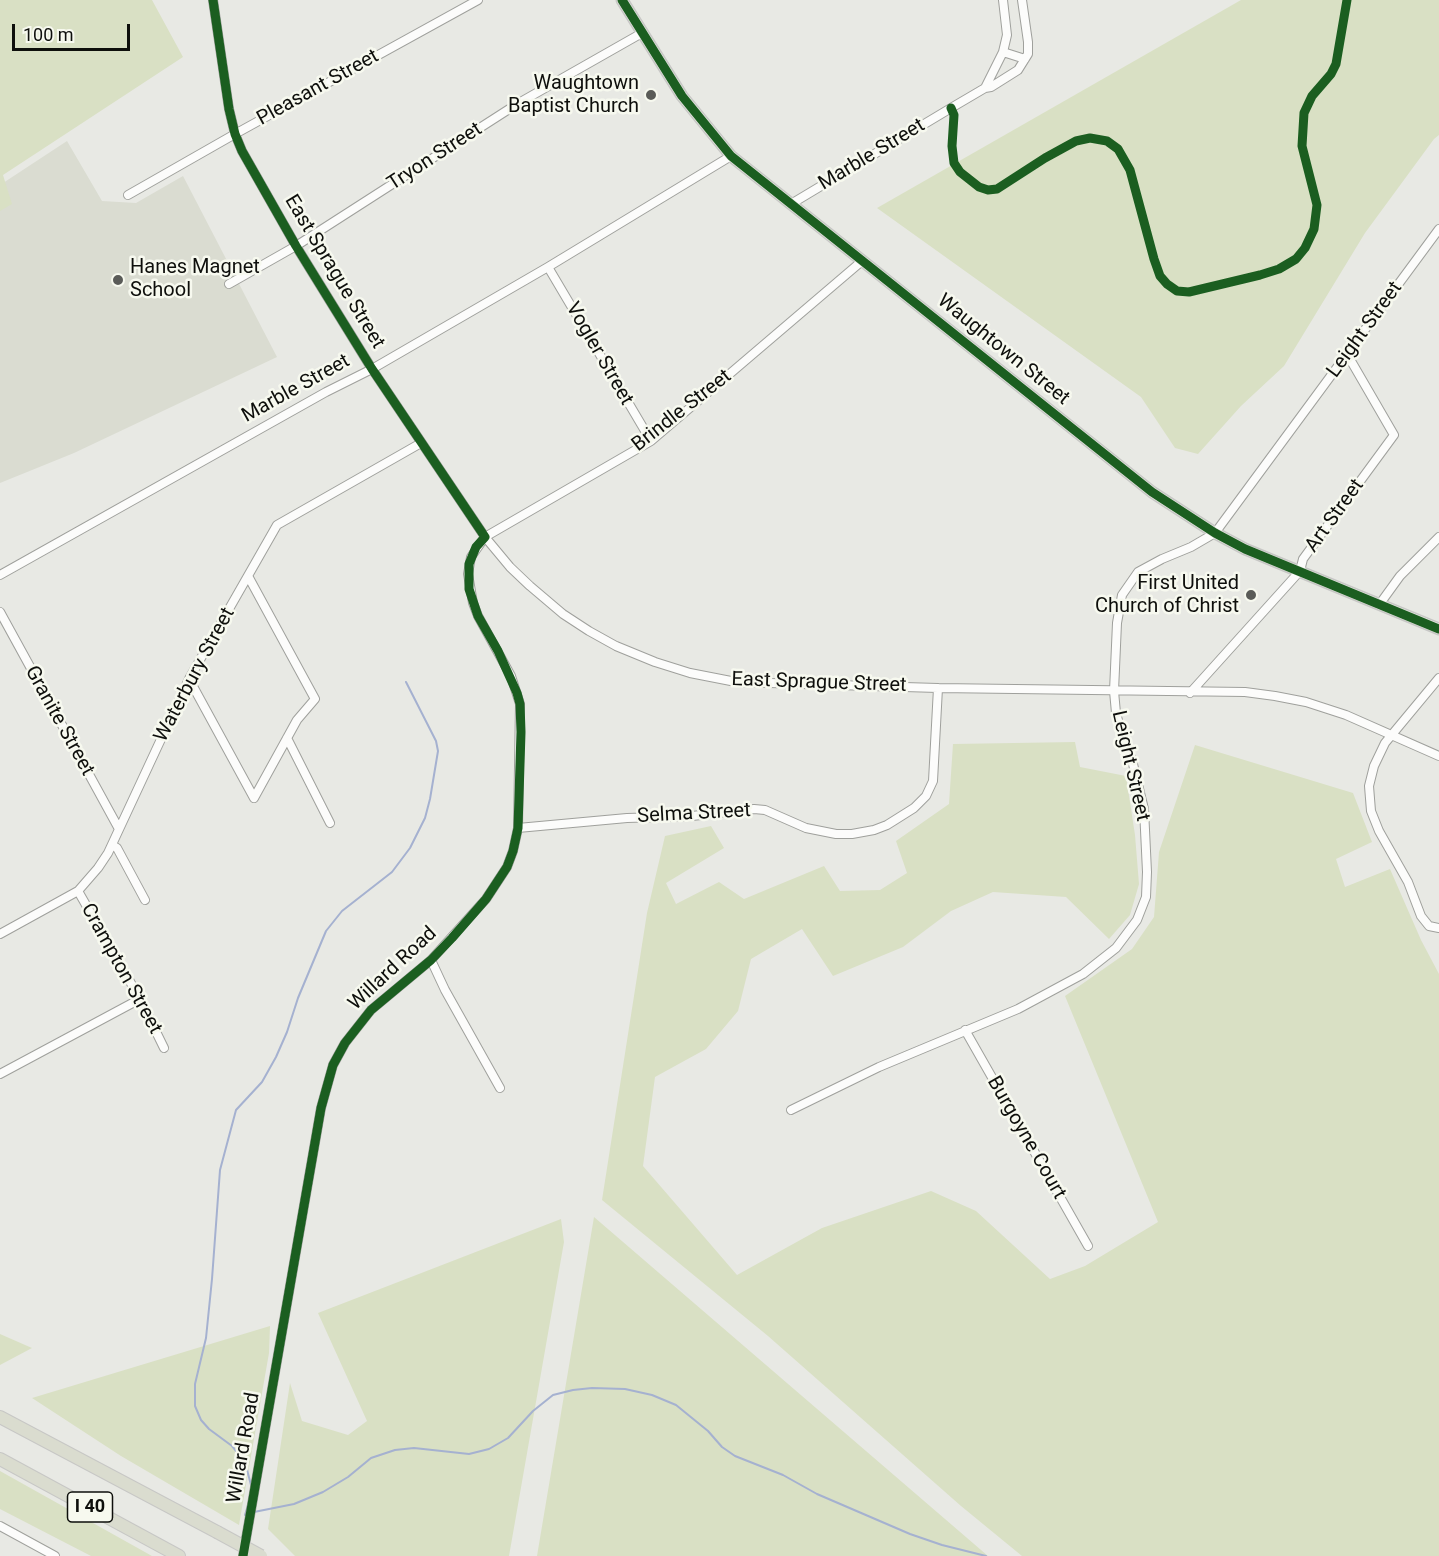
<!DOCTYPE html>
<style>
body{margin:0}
#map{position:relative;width:1439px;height:1556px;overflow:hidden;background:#e8e9e4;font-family:Roboto,sans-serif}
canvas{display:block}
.scale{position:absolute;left:12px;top:24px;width:118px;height:27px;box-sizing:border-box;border:3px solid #0e0f0c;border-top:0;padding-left:8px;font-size:18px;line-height:21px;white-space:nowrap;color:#0e0f0c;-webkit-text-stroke:4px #f7f9ef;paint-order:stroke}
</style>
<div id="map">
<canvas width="1439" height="1556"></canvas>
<div class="scale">100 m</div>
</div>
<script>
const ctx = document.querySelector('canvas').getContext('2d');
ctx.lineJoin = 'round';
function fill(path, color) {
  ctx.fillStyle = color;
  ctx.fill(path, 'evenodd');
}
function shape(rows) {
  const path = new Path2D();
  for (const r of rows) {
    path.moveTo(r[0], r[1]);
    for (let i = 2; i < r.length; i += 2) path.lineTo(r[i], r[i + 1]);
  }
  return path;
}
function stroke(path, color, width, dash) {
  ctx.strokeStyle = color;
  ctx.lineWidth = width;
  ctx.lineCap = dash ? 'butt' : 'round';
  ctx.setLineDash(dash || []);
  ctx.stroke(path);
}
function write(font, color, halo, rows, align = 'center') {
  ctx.font = font + ' Roboto,sans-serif';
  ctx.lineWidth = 5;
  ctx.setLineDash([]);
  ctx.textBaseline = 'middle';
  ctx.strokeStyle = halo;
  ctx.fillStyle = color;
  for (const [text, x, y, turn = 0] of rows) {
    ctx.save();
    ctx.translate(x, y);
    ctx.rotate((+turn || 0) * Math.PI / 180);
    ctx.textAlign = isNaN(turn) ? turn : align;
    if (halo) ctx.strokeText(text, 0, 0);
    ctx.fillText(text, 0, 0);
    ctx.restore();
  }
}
fill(shape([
 [67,141,102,201,136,203,183,176,277,357,74,453,0,483,0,185]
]), '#dadcd1');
fill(shape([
 [0,0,152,0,183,57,3,175,12,204,0,211],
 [1241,0,1439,0,1439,135,1434,139,1365,233,1284,366,1241,406,1198,454,1175,448,1141,397,877,208],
 [1075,742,1080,767,1126,776,1135,835,1139,884,1130,915,1109,939,1066,897,993,892,951,911,903,947,833,976,802,929,751,959,738,1011,706,1049,655,1077,643,1166,737,1275,822,1228,931,1191,976,1211,1050,1279,1085,1266,1158,1222,1065,996,1132,949,1154,917,1159,852,1195,745,1353,793,1372,842,1336,859,1345,887,1390,869,1421,940,1439,974,1439,1556,1022,1556,961,1506,768,1336,602,1200,647,913,665,836,711,826,724,848,666,883,676,904,719,882,744,899,824,866,840,891,880,890,907,873,896,841,949,804,953,744],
 [594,1217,988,1556,537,1556],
 [561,1219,564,1242,509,1556,295,1556,268,1529,290,1383,302,1421,348,1435,367,1421,318,1313],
 [270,1326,269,1353,239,1525,121,1456,32,1398],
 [0,1334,32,1348,0,1365],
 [0,1471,152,1556,91,1556,0,1509]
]), '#d9e0c4');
stroke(shape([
 [251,1485,245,1462,232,1446,209,1429,201,1420,195,1406,195,1384,206,1338,212,1279,220,1170,236,1110,262,1082,276,1057,287,1032,298,998,326,931,342,911,392,872,410,848,425,818,430,799,438,751,436,741,406,682],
 [254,1512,294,1504,323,1492,348,1477,371,1458,395,1450,414,1448,469,1454,489,1449,508,1438,533,1411,553,1395,573,1390,592,1388,625,1389,652,1395,676,1405,708,1431,722,1447,735,1456,783,1475,817,1494,910,1534,942,1545,986,1556],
 [245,1515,248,1505]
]), '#a5b1d0', 2);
const minor = shape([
 [213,0,229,109,235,134,242,151,296,246,372,369,485,537,510,567,530,586,563,614,589,631,616,646,655,662,690,673,736,682,938,688,1245,692,1275,696,1306,702,1346,715,1439,756],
 [1003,52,1025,59],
 [985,88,1003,52,1007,35,1003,0],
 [128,195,235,134,478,0],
 [791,204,951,108,985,88,991,87,1018,70,1028,54,1028,42,1022,0],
 [548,267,651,441],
 [229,284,296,246,517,104,642,33],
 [0,575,326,392,372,369,548,267,731,156],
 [248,576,315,699,297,720,254,798],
 [1379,605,1400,576,1439,537],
 [0,612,119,829],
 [1439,678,1385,743,1374,766,1369,786,1371,811,1379,831,1408,882,1421,916,1429,926,1439,928],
 [189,679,254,798],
 [1190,693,1300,571,1303,559,1394,435,1347,354],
 [287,738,330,823],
 [518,828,627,818,692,816,754,809,765,810,806,828,836,834,852,834,874,830,887,825,914,808,926,796,933,781,938,688],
 [112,845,117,848,145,900],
 [78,891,140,999,164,1048],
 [0,934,78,891,98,868,108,853,189,679,277,525,421,443],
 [431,960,445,990,500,1088],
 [965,1030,1088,1246],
 [0,1074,140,999],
 [791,1110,879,1067,1018,1009,1083,974,1116,948,1137,920,1146,897,1147,872,1144,809,1132,760,1123,738,1116,713,1114,691,1117,623,1122,595,1138,572,1162,559,1191,547,1215,533,1439,229],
 [0,1526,55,1556],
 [243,1556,321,1108,333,1065,345,1043,371,1010,431,960,486,899,507,867,513,851,518,828,520,704,511,676,478,616,473,603,468,574,471,557,485,537,651,441,862,261]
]);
const major = shape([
 [622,0,682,96,731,156,1152,492,1215,533,1245,549,1439,629]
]);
const highway = shape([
 [0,1417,217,1532],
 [0,1459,179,1556]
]);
stroke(minor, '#9fa09c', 10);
stroke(major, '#c7c7c5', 13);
stroke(highway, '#c7c7c5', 14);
stroke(minor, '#fcfcfb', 8);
stroke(major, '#e7e9e1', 10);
stroke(highway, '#dadccf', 12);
const highwayBridge = shape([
 [217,1532,261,1556]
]);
stroke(highwayBridge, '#c7c7c5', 14, []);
stroke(highwayBridge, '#dadccf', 12);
stroke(shape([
 [213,0,229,109,235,134,242,151,296,246,372,369,485,537,476,547,469,564,469,589,478,616,498,651,517,693,520,704,521,732,518,828,513,851,507,867,486,899,452,938,431,960,371,1010,345,1043,333,1065,321,1108,243,1556],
 [622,0,682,96,731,156,1152,492,1215,533,1245,549,1439,629],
 [951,108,954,115,952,146,954,163,960,172,979,187,988,190,997,189,1045,158,1076,141,1090,138,1107,141,1118,149,1130,170,1154,259,1160,276,1167,284,1177,291,1189,292,1260,275,1279,269,1296,259,1305,248,1314,229,1317,205,1302,146,1304,113,1312,96,1331,74,1336,64,1347,0]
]), '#1b5e20', 9);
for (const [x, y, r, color] of [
 [651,95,6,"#5a5b58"],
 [118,280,6,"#5a5b58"],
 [1251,595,6,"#5a5b58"]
]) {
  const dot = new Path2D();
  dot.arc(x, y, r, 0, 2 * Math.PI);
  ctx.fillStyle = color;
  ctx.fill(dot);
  stroke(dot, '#f7f9ef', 2);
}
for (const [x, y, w] of [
 [90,1507,45]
]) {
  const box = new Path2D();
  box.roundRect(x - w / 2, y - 15, w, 30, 4.5);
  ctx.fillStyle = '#f7f9ef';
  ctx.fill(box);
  stroke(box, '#0e0f0c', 1.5);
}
write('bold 18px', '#0e0f0c', null, [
 ["I 40",90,1507]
]);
write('20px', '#0e0f0c', '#f7f9ef', [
 ["Waughtown",639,84],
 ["Baptist Church",639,107],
 ["Hanes Magnet",130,268,"left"],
 ["School",130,291,"left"],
 ["First United",1239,584],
 ["Church of Christ",1239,607]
], 'right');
write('20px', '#0e0f0c', '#f7f9ef', [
 ["Pleasant Street",318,88,-29],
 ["Marble Street",872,155,-31],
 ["Tryon Street",435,157,-33],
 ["East Sprague Street",334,272,59],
 ["Leight Street",1365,330,-54],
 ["Waughtown Street",1003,350,39],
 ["Vogler Street",599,354,60],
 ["Marble Street",296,389,-29],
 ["Brindle Street",682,411,-38],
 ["Art Street",1335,516,-54],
 ["Waterbury Street",195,675,-62],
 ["East Sprague Street",819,683,2],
 ["Granite Street",59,721,61],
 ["Leight Street",1130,766,77],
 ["Selma Street",694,814,-3],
 ["Crampton Street",121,969,61],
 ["Willard Road",393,969,-43],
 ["Burgoyne Court",1026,1138,60],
 ["Willard Road",244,1448,-80]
]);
</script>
